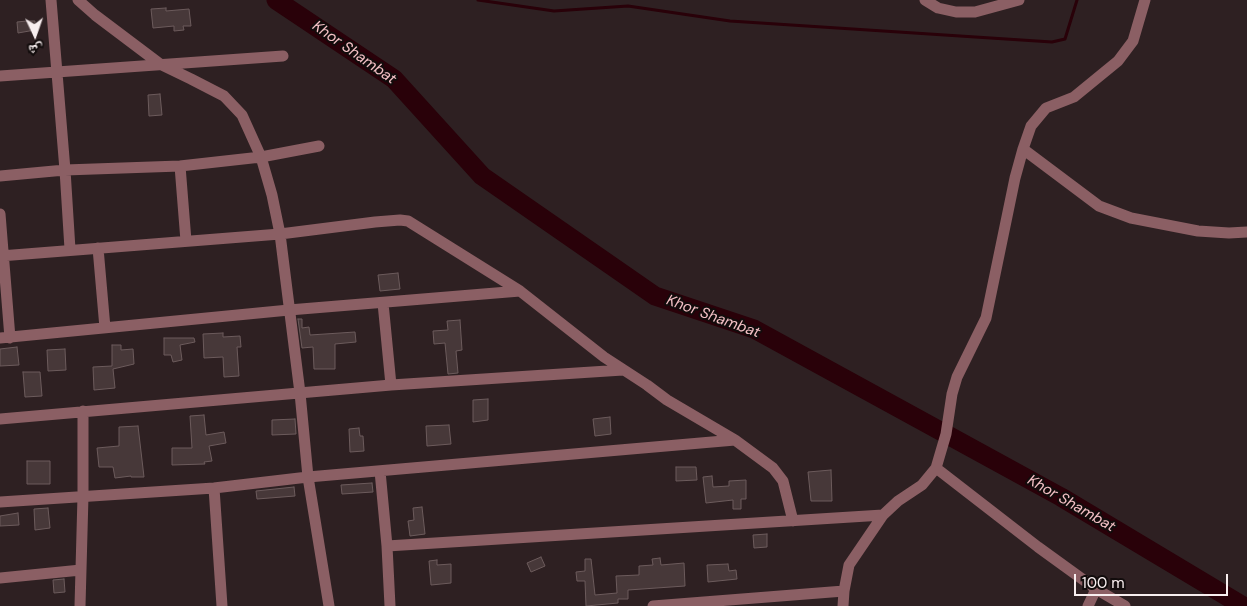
<!DOCTYPE html>
<meta charset="utf-8">
<style>
body{margin:0}
#map{position:relative;width:1247px;height:606px;overflow:hidden;background:#2e2022;font-family:"DM Sans","Noto Naskh Arabic",sans-serif}
canvas{display:block}
.north{position:absolute;left:10px;top:10px;width:50px;height:50px;-webkit-text-stroke:4px #120c0c;paint-order:stroke;rotate:177deg;font-size:14px;font-weight:700;line-height:20px;text-align:center;color:#f8eeef}
.north::after{content:'';display:block;margin:auto;width:18px;height:22px;background:#f8eeef;clip-path:polygon(50% 0,100% 100%,50% 72%,0 100%)}
.scale{position:absolute;left:1074px;top:574px;width:154px;height:22px;box-sizing:border-box;border:2px solid #f8eeef;border-top:0;padding-left:6px;font-size:15px;line-height:18px;white-space:nowrap;color:#f8eeef;-webkit-text-stroke:4px #120c0c;paint-order:stroke}
</style>
<div id="map">
<canvas width="1247" height="606"></canvas>
<div class="north">ش</div>
<div class="scale">100 m</div>
</div>
<script>
const ctx = document.querySelector('canvas').getContext('2d');
ctx.lineJoin = 'round';
function shape(rows) {
  const path = new Path2D();
  for (const r of rows) {
    path.moveTo(r[0], r[1]);
    for (let i = 2; i < r.length; i += 2) path.lineTo(r[i], r[i + 1]);
  }
  return path;
}
function stroke(path, color, width, dash) {
  ctx.strokeStyle = color;
  ctx.lineWidth = width;
  ctx.lineCap = dash ? 'butt' : 'round';
  ctx.setLineDash(dash || []);
  ctx.stroke(path);
}
function fill(path, color) {
  ctx.fillStyle = color;
  ctx.fill(path, 'evenodd');
}
function write(font, color, halo, rows, align = 'center') {
  ctx.font = font + ' "DM Sans",sans-serif';
  ctx.lineWidth = 4;
  ctx.setLineDash([]);
  ctx.textBaseline = 'middle';
  ctx.strokeStyle = halo;
  ctx.fillStyle = color;
  for (const [text, x, y, turn = 0] of rows) {
    ctx.save();
    ctx.translate(x, y);
    ctx.rotate((+turn || 0) * Math.PI / 180);
    ctx.textAlign = isNaN(turn) ? turn : align;
    if (halo) ctx.strokeText(text, 0, 0);
    ctx.fillText(text, 0, 0);
    ctx.restore();
  }
}
stroke(shape([
 [478,0,554,11,628,6,730,21,1052,42,1065,39,1077,0]
]), '#290109', 3);
stroke(shape([
 [276,0,394,79,482,176,655,296,754,329,1061,497,1243,606]
]), '#290109', 19);
const building = shape([
 [166,8,166,11,189,9,191,26,183,26,184,30,174,31,174,26,153,28,151,9,166,8],
 [27,21,35,21,35,30,18,33,17,22,27,21],
 [160,94,162,115,149,116,148,95,160,94],
 [398,273,400,289,380,291,378,275,398,273],
 [298,319,302,319,302,328,309,327,310,335,355,332,356,342,335,344,335,369,314,369,313,347,302,348,298,319],
 [460,320,462,350,456,351,458,373,448,374,445,343,434,344,433,331,448,330,447,321,460,320],
 [223,333,223,337,240,336,241,347,237,347,239,376,224,377,223,357,204,358,203,334,223,333],
 [164,338,194,338,195,342,180,345,182,360,173,362,171,355,164,355,164,338],
 [112,345,121,345,121,350,133,349,134,364,113,369,115,388,94,390,93,367,112,366,112,345],
 [17,347,19,365,0,366,0,349,17,347],
 [65,349,66,370,48,371,47,350,65,349],
 [23,372,40,372,42,396,25,397,23,372],
 [488,399,488,420,473,422,473,400,488,399],
 [204,415,206,435,224,432,226,443,209,446,212,461,204,462,205,464,172,465,172,448,192,448,190,416,204,415],
 [610,417,611,434,595,436,593,419,610,417],
 [295,419,296,434,272,435,272,420,295,419],
 [449,425,451,444,427,446,426,426,449,425],
 [138,426,144,477,131,477,131,476,115,478,113,467,99,467,97,448,119,446,119,427,138,426],
 [359,428,360,436,363,436,364,451,350,452,349,429,359,428],
 [27,461,50,461,50,484,27,484,27,461],
 [676,467,696,467,697,480,676,481,676,467],
 [831,470,832,501,811,501,808,472,831,470],
 [712,476,713,487,729,486,729,481,746,480,746,499,741,499,741,509,733,509,733,500,706,503,703,477,712,476],
 [372,483,373,492,342,494,341,485,372,483],
 [294,487,295,496,257,499,256,491,294,487],
 [422,507,425,534,410,536,408,521,414,520,413,508,422,507],
 [48,508,50,528,35,530,34,509,48,508],
 [18,513,19,525,0,526,0,516,18,513],
 [767,534,767,547,754,548,753,535,767,534],
 [541,557,545,566,531,572,527,563,541,557],
 [660,558,661,565,684,563,685,586,628,590,628,599,618,599,618,603,586,606,585,581,577,581,576,572,585,571,585,559,591,559,595,595,617,593,616,576,639,575,639,566,653,565,652,559,660,558],
 [437,560,437,565,451,564,451,583,431,585,429,561,437,560],
 [728,564,729,571,736,570,737,579,708,582,707,565,728,564],
 [64,579,65,592,54,593,53,580,64,579]
]);
fill(building, '#473839');
stroke(building, '#6c5b5c', 1);
stroke(shape([
 [51,0,65,170,70,249],
 [78,0,95,15,160,64,191,79,224,96,242,115,261,157,272,195,280,234,300,393,308,477,329,606],
 [925,0,938,8,956,12,975,12,1019,0],
 [0,76,283,56],
 [1023,149,1099,206,1131,218,1198,231,1229,233,1247,232],
 [180,166,186,241],
 [0,176,65,170,180,166,261,157,319,146],
 [0,214,10,338],
 [98,248,105,328],
 [0,256,280,234,375,222,400,220,408,221,520,291,604,357,647,385,667,400,735,440,773,468,783,481,793,521],
 [383,303,391,385],
 [0,338,289,310,520,291],
 [0,419,391,385,623,370],
 [936,468,1038,547,1096,589,1125,606],
 [380,471,387,546,390,606],
 [214,488,222,606],
 [0,502,214,488,308,477,735,440],
 [387,546,883,515],
 [0,578,81,570],
 [844,591,849,565,883,515,898,501,922,485,936,468,946,434,952,394,957,377,986,318,1015,178,1023,149,1031,126,1046,108,1074,97,1118,61,1133,41,1145,0],
 [80,606,83,496,83,411],
 [653,606,844,591,843,606],
 [1088,606,1096,589]
]), '#8b5f64', 11);
write('italic 15px', '#f4c0c5', '#120c0c', [
 ["Khor Shambat",354,53,35],
 ["Khor Shambat",713,317,20],
 ["Khor Shambat",1071,504,30]
]);
</script>
